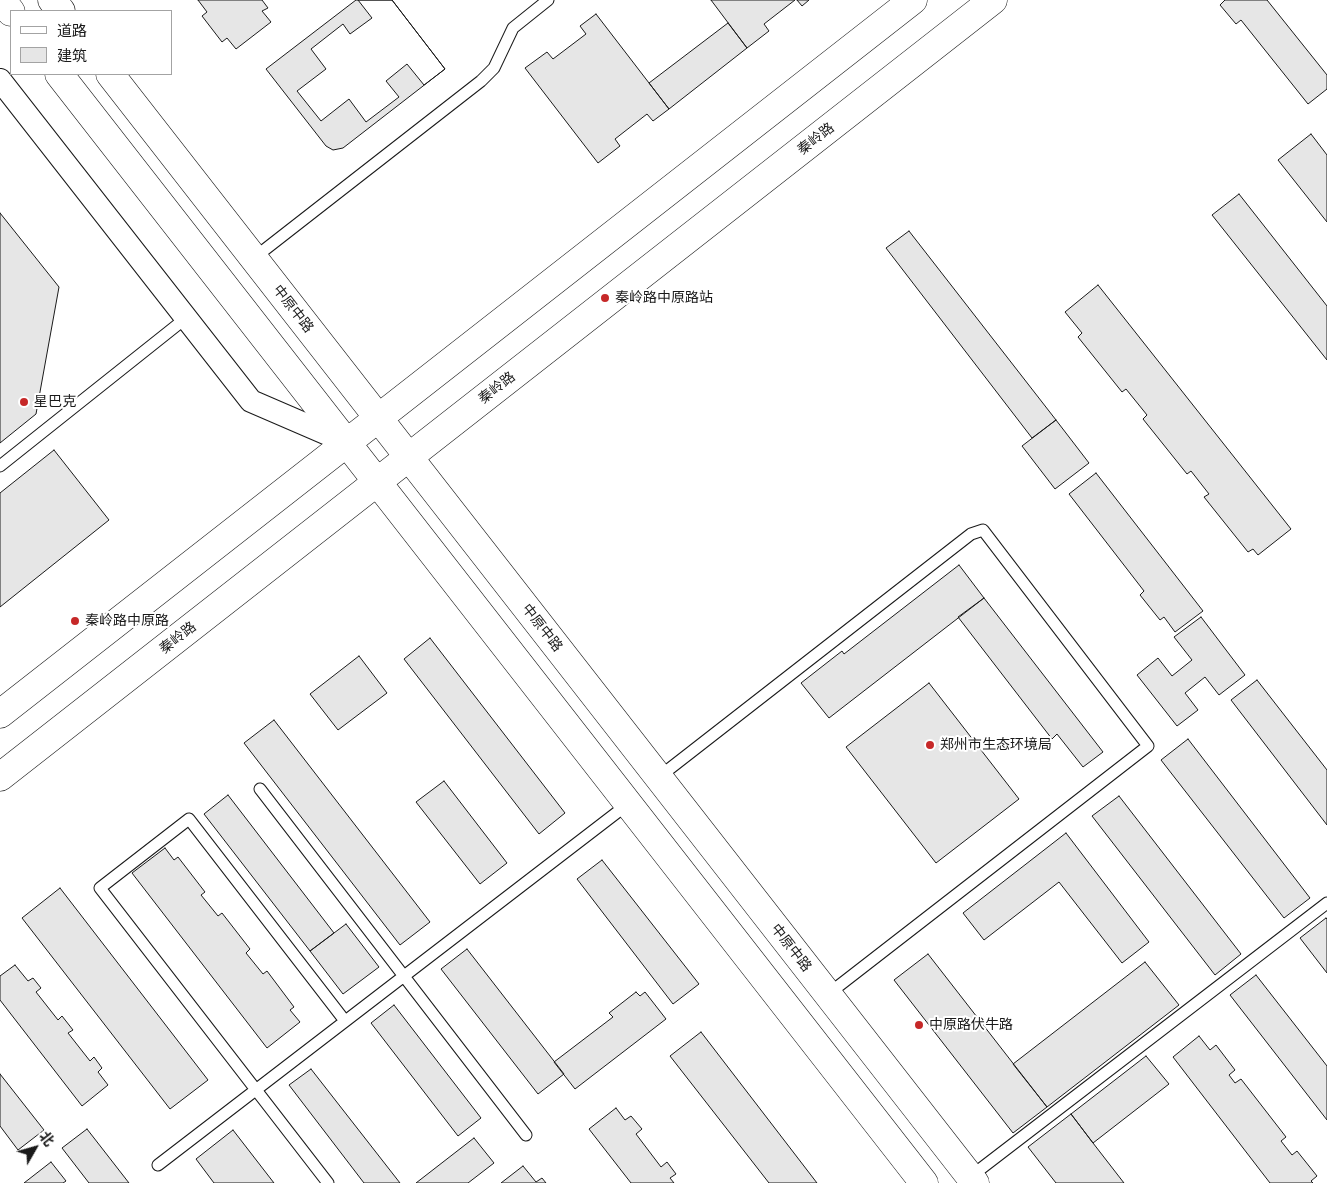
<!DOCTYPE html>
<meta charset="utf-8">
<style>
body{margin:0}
#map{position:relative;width:1327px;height:1183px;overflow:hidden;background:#fff;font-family:Raleway,"Noto Sans SC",sans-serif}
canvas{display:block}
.legend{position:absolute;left:10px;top:10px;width:162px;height:65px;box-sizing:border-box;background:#fff;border:1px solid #a3a3a3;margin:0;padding:6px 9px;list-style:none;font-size:15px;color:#1a1a1a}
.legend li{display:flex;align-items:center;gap:10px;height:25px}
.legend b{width:25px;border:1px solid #a3a3a3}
.north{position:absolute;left:10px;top:1123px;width:50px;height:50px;-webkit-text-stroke:4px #fff;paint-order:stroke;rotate:52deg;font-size:14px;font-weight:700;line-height:20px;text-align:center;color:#1a1a1a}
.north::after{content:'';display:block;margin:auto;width:18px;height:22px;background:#1a1a1a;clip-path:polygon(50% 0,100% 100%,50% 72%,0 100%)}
</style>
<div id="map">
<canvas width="1327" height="1183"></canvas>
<ul class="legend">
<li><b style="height:6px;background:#fff"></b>道路</li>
<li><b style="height:14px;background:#e6e6e6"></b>建筑</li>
</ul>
<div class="north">北</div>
</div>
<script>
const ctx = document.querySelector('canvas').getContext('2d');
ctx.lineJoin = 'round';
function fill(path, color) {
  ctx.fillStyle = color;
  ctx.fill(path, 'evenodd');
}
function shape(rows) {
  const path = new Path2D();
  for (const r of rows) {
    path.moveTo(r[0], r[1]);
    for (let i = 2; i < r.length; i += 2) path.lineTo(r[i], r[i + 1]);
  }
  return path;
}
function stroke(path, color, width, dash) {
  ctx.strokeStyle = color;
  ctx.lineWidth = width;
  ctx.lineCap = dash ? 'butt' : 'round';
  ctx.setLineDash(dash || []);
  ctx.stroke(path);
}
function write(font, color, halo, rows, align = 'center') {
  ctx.font = font + ' Raleway,"Noto Sans SC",sans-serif';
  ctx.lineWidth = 4;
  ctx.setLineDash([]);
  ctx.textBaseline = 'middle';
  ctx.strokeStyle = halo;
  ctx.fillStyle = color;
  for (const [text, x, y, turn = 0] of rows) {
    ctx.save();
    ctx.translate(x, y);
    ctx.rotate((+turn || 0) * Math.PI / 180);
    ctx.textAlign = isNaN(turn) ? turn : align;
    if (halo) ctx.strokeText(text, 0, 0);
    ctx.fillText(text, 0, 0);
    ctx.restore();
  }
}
const building = shape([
 [198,0,262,0,268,8,262,11,271,22,236,49,227,38,222,42,202,16,207,12,198,0],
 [356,0,392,0,445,69,343,148,333,150,326,146,266,69,356,0],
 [358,0,392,0,445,69,424,85,407,64,386,81,399,97,366,122,349,99,321,121,297,91,326,69,311,49,343,24,350,34,372,18,358,0],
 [711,0,795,0,764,24,769,31,747,48,711,0],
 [797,0,809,0,802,6,797,0],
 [1225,0,1267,0,1327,75,1327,89,1308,104,1241,20,1236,24,1220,5,1225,0],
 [596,14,669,109,653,121,647,114,615,139,620,146,598,163,525,68,547,52,553,59,586,34,580,26,596,14],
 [728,23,747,48,669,109,649,83,728,23],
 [1311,134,1327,155,1327,222,1278,160,1311,134],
 [1239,194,1327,306,1327,360,1212,215,1239,194],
 [0,213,59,287,36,414,0,443,0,213],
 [909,231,1056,420,1032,438,886,248,909,231],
 [1098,285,1291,529,1258,555,1253,549,1248,552,1204,497,1209,494,1191,471,1187,474,1143,419,1147,415,1126,389,1122,392,1078,337,1082,333,1065,312,1098,285],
 [1056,420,1089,463,1055,489,1022,446,1056,420],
 [54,450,109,520,0,607,0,493,54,450],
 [1096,473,1203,611,1175,632,1164,617,1160,620,1140,595,1144,591,1069,494,1096,473],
 [959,565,984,598,829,718,801,683,842,651,844,654,959,565],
 [984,598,1103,752,1083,767,1057,734,1052,739,958,617,984,598],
 [1201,617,1245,675,1219,695,1205,677,1185,693,1198,710,1177,726,1137,675,1158,658,1172,676,1192,660,1174,637,1201,617],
 [430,638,565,813,539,834,404,659,430,638],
 [359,656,387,693,338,730,310,694,359,656],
 [1257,680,1327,770,1327,825,1231,700,1257,680],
 [929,683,1019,799,936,863,846,747,929,683],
 [274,720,430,922,400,945,244,743,274,720],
 [1188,739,1310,898,1284,918,1161,760,1188,739],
 [444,781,507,863,480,884,416,802,444,781],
 [228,795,334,933,310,951,204,814,228,795],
 [1119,796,1241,954,1215,975,1092,816,1119,796],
 [1066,833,1149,942,1122,963,1059,882,984,940,963,913,1066,833],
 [165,848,174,860,178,857,205,892,201,895,218,916,222,913,250,949,246,953,263,974,267,971,294,1007,290,1010,300,1022,267,1048,132,873,165,848],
 [602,860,699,984,673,1004,577,879,602,860],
 [60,888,208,1080,170,1109,22,918,60,888],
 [1326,918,1327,919,1327,973,1300,938,1326,918],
 [346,924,379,967,343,994,310,951,346,924],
 [467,949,564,1074,538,1094,441,969,467,949],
 [928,954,1047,1107,1013,1133,894,980,928,954],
 [1145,962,1179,1005,1047,1107,1013,1064,1145,962],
 [15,965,28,981,33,978,41,988,36,992,58,1020,62,1016,73,1030,68,1033,90,1061,94,1057,102,1068,98,1072,108,1085,82,1106,0,1000,0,976,15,965],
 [1256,975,1327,1066,1327,1120,1230,995,1256,975],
 [636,992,640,996,645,992,666,1019,575,1089,554,1062,613,1017,609,1013,636,992],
 [394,1005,481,1118,458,1136,371,1023,394,1005],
 [701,1032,817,1183,769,1183,670,1056,701,1032],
 [1199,1036,1210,1050,1216,1045,1235,1070,1229,1075,1235,1083,1241,1079,1286,1137,1281,1141,1292,1155,1297,1151,1317,1176,1311,1181,1313,1183,1270,1183,1173,1057,1199,1036],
 [1146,1056,1169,1084,1093,1143,1071,1114,1146,1056],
 [311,1069,400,1183,364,1183,289,1085,311,1069],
 [0,1074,44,1130,18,1150,0,1126,0,1074],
 [616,1108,625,1120,631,1116,642,1129,636,1134,661,1167,667,1162,676,1174,670,1178,674,1183,631,1183,589,1129,616,1108],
 [1071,1114,1093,1143,1124,1183,1056,1183,1028,1147,1071,1114],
 [87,1129,129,1183,89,1183,62,1148,87,1129],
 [233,1130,274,1183,214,1183,196,1159,233,1130],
 [474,1138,494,1163,468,1183,416,1183,474,1138],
 [51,1162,66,1181,63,1183,24,1183,51,1162],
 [523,1166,536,1182,542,1178,546,1183,501,1183,523,1166]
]);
fill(building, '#e6e6e6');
stroke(building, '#1a1a1a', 1);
const lane = shape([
 [254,258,481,81,494,68,513,28,548,0],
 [0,466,186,318],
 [659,777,971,534,983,530,1148,746,827,995],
 [260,789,526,1135],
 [158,1165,628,804],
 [970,1177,1327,903],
 [328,1183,100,888,189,819,345,1021]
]);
const street = shape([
 [0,80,251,401,346,442]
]);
const primary = shape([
 [2,0,11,12],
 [52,0,61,11],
 [59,74,924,1183],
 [110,74,975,1183],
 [0,714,913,0],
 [0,777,993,0]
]);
stroke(lane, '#1a1a1a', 13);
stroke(street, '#1a1a1a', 24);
stroke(primary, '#1a1a1a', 29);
stroke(lane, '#fff', 11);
stroke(street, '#fff', 22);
stroke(primary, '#fff', 28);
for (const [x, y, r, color] of [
 [605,298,5,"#c62828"],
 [24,402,5,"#c62828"],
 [75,621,5,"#c62828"],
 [930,745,5,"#c62828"],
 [919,1025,5,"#c62828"]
]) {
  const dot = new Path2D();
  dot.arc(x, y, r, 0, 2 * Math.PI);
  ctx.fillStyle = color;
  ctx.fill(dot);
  stroke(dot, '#fff', 2);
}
write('14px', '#1a1a1a', '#fff', [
 ["秦岭路",816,139,-38],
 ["中原中路",293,309,52],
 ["秦岭路",497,388,-38],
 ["中原中路",542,628,52],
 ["秦岭路",178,638,-38],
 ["中原中路",791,948,52]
]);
write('14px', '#1a1a1a', '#fff', [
 ["秦岭路中原路站",615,298],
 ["星巴克",34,402],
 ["秦岭路中原路",85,621],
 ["郑州市生态环境局",940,745],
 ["中原路伏牛路",929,1025]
], 'left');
</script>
